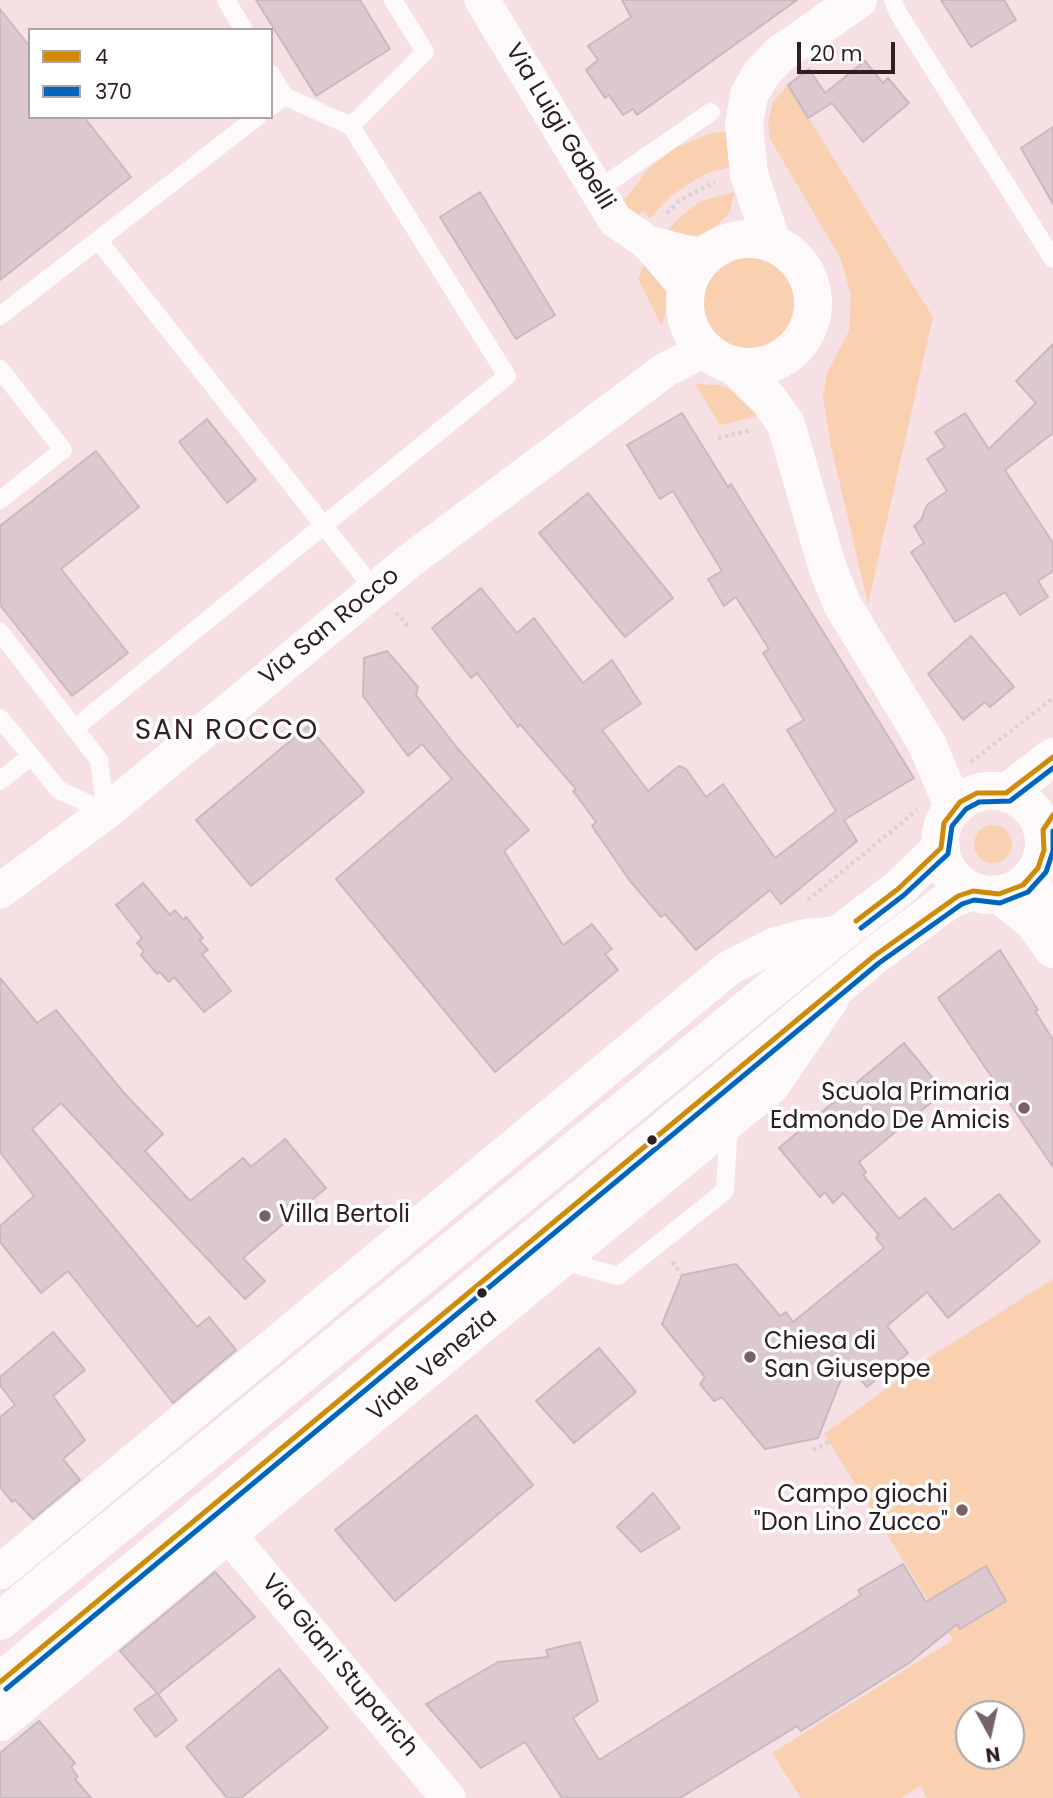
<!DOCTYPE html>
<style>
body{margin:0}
#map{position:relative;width:1053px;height:1798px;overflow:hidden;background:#f6e0e4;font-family:Poppins,sans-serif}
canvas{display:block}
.legend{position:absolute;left:28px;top:28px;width:245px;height:91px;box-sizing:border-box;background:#fff;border:2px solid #aca5a7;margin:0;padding:9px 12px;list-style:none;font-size:21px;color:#301f22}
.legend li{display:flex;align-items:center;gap:14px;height:35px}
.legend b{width:35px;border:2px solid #aca5a7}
.north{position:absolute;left:955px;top:1700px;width:70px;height:70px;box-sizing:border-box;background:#fff;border:2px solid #aca5a7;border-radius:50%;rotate:172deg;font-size:19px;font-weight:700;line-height:28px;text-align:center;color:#301f22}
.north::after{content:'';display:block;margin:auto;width:24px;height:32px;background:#756366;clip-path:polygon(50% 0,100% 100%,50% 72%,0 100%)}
.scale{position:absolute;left:797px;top:42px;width:98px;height:32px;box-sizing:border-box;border:4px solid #301f22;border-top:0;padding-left:9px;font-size:21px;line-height:24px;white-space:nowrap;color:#301f22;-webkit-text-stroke:5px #fff;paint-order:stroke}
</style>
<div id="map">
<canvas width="1053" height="1798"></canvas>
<ul class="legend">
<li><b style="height:9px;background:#cf8b07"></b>4</li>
<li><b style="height:9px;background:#0065bd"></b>370</li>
</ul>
<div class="north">N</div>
<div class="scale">20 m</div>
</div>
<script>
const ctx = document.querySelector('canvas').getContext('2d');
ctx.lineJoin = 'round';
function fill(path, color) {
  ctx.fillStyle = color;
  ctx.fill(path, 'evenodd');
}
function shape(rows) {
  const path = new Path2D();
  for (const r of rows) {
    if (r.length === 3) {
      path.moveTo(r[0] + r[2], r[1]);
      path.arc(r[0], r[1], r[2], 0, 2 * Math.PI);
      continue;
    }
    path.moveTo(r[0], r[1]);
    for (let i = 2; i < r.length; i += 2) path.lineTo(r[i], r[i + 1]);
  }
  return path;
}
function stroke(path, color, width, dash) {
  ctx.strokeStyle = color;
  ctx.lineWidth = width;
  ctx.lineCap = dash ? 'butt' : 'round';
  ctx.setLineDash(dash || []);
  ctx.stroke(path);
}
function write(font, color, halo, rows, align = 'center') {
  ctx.font = font + ' Poppins,sans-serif';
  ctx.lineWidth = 7;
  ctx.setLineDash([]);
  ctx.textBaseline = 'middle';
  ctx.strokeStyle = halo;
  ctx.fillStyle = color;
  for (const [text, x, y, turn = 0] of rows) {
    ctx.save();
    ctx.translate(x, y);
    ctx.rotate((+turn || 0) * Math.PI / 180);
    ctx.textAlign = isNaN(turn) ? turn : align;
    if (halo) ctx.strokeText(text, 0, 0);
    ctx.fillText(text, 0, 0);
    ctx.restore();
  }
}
fill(shape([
 [788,85,933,317,868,604,831,446,823,398,827,373,849,331,851,295,840,257,770,139,768,124,773,102],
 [728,131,732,167,709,172,695,180,671,196,650,218,642,211,613,242,618,232,598,211,626,198,649,168,677,147,712,133],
 [734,192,730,212,709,233,689,236,667,231,681,216,701,201],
 [749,303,56],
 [647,255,667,288,669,299,662,326,638,279],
 [695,384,720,385,730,389,758,416,720,425],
 [993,844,19],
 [1053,1279,1053,1798,927,1798,920,1786,901,1798,801,1798,772,1753,953,1640,824,1434,930,1357],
 [969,1714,1011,1714,1011,1756,969,1756]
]), '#f9d1b1');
const building = shape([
 [256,0,360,0,390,49,316,96,256,0],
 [622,0,797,0,637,115,633,109,623,115,609,95,605,98,586,70,598,60,588,46,631,17,622,0],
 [941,0,1004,0,1016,20,971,47,941,0],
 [0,9,30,47,30,117,84,117,131,177,0,280,0,9],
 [865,61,883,83,888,78,909,103,863,142,832,103,808,118,788,85,809,69,825,93,865,61],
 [1053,127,1053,204,1021,148,1053,127],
 [480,192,555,315,516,339,440,217,480,192],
 [1053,344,1053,433,1005,470,1053,543,1053,571,1038,581,1048,597,1020,615,1005,592,955,622,911,552,924,543,914,526,921,520,927,505,947,491,927,459,945,447,935,432,965,413,989,449,1036,403,1016,381,1053,344],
 [682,413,728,487,731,484,914,778,844,820,857,841,781,904,770,890,696,950,665,914,661,917,630,881,592,826,596,822,573,791,576,789,520,724,518,727,477,673,471,678,432,628,481,588,517,633,534,618,583,683,612,660,641,704,602,730,648,791,679,766,686,769,706,797,723,784,775,858,836,811,787,730,804,720,763,653,769,649,736,597,724,606,708,579,722,571,673,491,660,499,627,445,682,413],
 [207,419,256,480,227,503,179,442,207,419],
 [96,451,139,507,61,569,128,653,72,696,0,605,0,526,96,451],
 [588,493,673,598,625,637,539,533,588,493],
 [971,636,1014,687,990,707,985,702,963,720,928,674,971,636],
 [387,651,418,687,416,695,458,749,529,830,504,851,563,945,592,924,612,949,605,954,618,970,495,1072,336,879,452,779,422,744,408,756,363,696,364,658,387,651],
 [308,726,364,792,251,886,196,820,308,726],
 [143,883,170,915,175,910,183,920,186,917,203,938,199,940,208,950,202,954,231,991,204,1012,174,977,169,982,160,972,157,974,141,955,144,951,137,943,142,938,116,905,143,883],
 [1000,950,1038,1010,1035,1011,1053,1040,1053,1167,938,998,1000,950],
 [0,978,37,1023,56,1010,124,1093,163,1134,145,1151,190,1201,243,1158,251,1167,285,1139,326,1188,243,1258,265,1281,245,1299,61,1103,32,1129,197,1327,209,1317,236,1350,173,1403,68,1271,41,1293,0,1242,0,1226,34,1196,0,1152,0,978],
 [904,1043,944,1092,859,1162,866,1172,863,1175,899,1219,925,1198,953,1230,999,1194,1040,1242,948,1318,927,1292,887,1326,908,1353,867,1387,847,1364,818,1438,765,1449,722,1397,714,1401,700,1384,705,1377,662,1324,682,1275,736,1264,780,1316,786,1312,793,1322,884,1248,876,1238,879,1235,843,1193,833,1203,825,1192,820,1197,779,1148,904,1043],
 [53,1332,85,1370,53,1396,85,1440,63,1459,80,1480,33,1519,15,1500,12,1502,0,1487,0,1417,15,1405,0,1385,0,1377,53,1332],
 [599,1348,636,1392,574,1443,536,1401,599,1348],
 [476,1415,533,1485,395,1601,335,1530,476,1415],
 [653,1493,680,1528,641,1552,617,1527,653,1493],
 [903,1564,926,1602,986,1566,1006,1601,960,1629,957,1624,909,1663,801,1731,797,1726,680,1798,562,1798,525,1742,481,1768,426,1704,498,1662,548,1657,546,1650,580,1642,598,1701,573,1718,599,1760,861,1595,858,1590,903,1564],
 [215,1572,255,1617,158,1694,177,1720,156,1737,134,1709,157,1693,120,1651,215,1572],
 [279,1669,328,1728,241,1798,227,1798,186,1747,279,1669],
 [39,1721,75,1763,71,1767,78,1777,75,1779,91,1798,0,1798,0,1753,39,1721]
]);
fill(building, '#dbc9cf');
stroke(building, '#c9b8be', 2);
stroke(shape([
 [667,213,679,201,715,182],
 [718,438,749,431],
 [396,613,410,628],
 [971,762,1053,698],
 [808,900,917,810],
 [672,1262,682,1275],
 [813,1450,829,1442]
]), '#d9d3d4', 4.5, [3.5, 3.5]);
stroke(shape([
 [226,0,244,30],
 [893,0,898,13,1053,259],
 [271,74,284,96,271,106],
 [351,126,425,52,393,0],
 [596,191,711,112],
 [98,240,374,589],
 [0,316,257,117],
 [0,369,63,450,0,500],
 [0,632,99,760,106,812],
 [0,718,59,790,106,812],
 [75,728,507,376,351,126,284,96],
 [0,781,31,756],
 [560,1260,618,1276,725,1191,729,1122]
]), '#fefafb', 18);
stroke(shape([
 [482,0,615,220,648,243,703,257],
 [648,243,686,287],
 [0,891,106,812,408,562,665,370,704,350],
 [229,1535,448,1798],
 [0,1572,729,968,774,945,808,936,839,934],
 [0,1724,771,1087,831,1000]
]), '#fefafb', 35);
stroke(shape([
 [749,303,64],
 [772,243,749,174,744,125,749,95,761,74,780,54,858,0],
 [735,366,770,401,786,424,827,566,842,604,927,744,954,808],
 [1032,877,1044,935],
 [999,894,1033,921,1053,949]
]), '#fefafb', 38);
stroke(shape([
 [992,843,52],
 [1006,793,1053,757],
 [0,1621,839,934,898,889,941,848],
 [0,1682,874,956,949,900,973,891]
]), '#fefafb', 38);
stroke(shape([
 [856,921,898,889,941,848,944,823,960,802,977,793,1006,793,1053,757],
 [0,1682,874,956,958,896,973,891,999,894,1023,885,1038,868,1044,850,1043,830,1053,815]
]), '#cf8b07', 5);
stroke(shape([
 [861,928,904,895,948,854,952,826,966,809,979,802,1010,801,1053,768],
 [6,1689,879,963,962,904,974,900,1000,903,1028,892,1046,872,1053,851,1053,831]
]), '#0065bd', 5);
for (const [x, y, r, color] of [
 [1024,1108,7,"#756366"],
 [652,1140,6,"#301f22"],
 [265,1216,7,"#756366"],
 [482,1293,6,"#301f22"],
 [750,1357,7,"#756366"],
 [962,1510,7,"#756366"]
]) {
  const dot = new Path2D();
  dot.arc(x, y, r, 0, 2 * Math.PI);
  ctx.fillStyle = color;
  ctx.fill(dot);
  stroke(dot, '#fff', 2.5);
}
write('24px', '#301f22', '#fff', [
 ["Via Luigi Gabelli",559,127,59],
 ["Via San Rocco",330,627,-39],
 ["Viale Venezia",433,1366,-40],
 ["Via Giani Stuparich",339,1666,50]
]);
write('24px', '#301f22', '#fff', [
 ["Scuola Primaria",1010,1094],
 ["Edmondo De Amicis",1010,1122],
 ["Villa Bertoli",279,1216,"left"],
 ["Chiesa di",764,1343,"left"],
 ["San Giuseppe",764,1371,"left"],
 ["Campo giochi",948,1496],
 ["\"Don Lino Zucco\"",948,1524]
], 'right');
ctx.letterSpacing = '2px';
write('28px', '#301f22', '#fff', [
 ["SAN ROCCO",227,732]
]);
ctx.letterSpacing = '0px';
</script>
